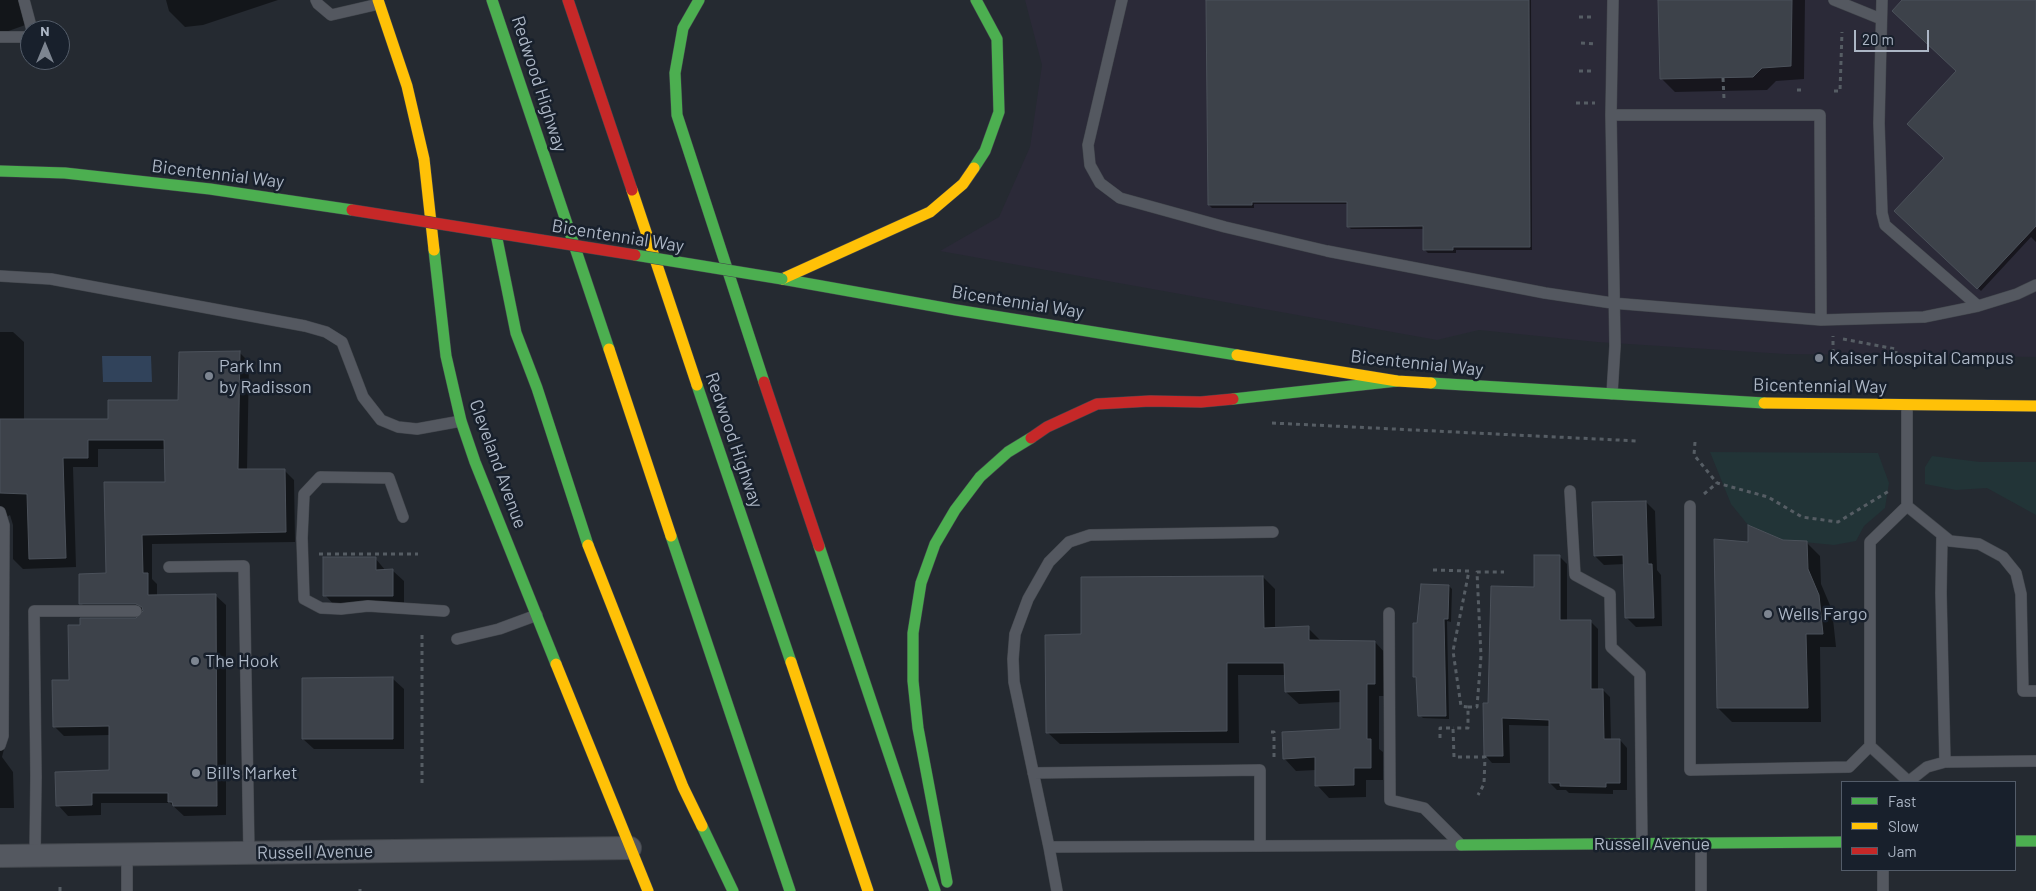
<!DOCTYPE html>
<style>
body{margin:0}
#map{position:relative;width:2036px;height:891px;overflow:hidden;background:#252a31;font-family:Barlow,sans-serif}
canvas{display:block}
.legend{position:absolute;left:1841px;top:781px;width:175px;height:90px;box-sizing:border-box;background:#18202c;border:1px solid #535c69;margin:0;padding:6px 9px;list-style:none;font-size:15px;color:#acb6c5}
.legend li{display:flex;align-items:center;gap:10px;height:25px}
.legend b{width:25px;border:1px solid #535c69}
.north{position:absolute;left:20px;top:20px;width:50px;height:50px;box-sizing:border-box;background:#18202c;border:1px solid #535c69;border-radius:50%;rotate:0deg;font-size:14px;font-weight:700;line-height:20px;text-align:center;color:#acb6c5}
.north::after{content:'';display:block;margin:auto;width:18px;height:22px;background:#7d8591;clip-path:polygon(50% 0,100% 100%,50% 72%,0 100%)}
.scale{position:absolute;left:1854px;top:30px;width:75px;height:22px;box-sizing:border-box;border:2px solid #acb6c5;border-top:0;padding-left:6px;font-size:15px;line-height:18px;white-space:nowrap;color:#acb6c5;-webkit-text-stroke:4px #18202c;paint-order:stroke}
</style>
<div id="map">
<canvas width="2036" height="891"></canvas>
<ul class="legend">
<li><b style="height:6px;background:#4caf50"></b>Fast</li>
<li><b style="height:6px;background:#ffc107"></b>Slow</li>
<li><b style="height:6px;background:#c62828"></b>Jam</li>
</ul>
<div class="north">N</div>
<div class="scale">20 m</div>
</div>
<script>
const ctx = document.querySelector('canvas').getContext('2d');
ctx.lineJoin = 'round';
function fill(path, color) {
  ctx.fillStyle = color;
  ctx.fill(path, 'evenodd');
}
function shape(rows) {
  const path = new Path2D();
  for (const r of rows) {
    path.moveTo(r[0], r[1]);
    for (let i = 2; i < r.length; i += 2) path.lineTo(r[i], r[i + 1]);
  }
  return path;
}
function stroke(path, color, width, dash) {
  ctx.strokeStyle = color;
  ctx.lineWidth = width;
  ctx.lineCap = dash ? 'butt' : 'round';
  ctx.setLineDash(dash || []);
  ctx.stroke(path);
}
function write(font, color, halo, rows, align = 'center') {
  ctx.font = font + ' Barlow,sans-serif';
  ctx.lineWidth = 5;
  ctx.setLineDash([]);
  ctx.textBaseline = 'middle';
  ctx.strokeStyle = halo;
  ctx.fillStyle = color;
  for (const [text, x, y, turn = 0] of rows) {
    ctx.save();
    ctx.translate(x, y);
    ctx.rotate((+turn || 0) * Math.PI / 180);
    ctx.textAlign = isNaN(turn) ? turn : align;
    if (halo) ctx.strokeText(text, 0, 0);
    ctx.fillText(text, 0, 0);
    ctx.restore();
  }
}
fill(shape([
 [1025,0,2036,0,2036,357,1785,354,1597,342,1479,330,1437,340,940,251,999,217,1030,147,1042,65]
]), '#2b2a38');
fill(shape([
 [1710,452,1878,453,1889,483,1885,508,1864,526,1856,541,1834,545,1783,540,1748,525,1731,504],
 [1932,456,1980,462,2036,462,2036,515,1987,488,1956,490,1925,484,1925,467]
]), '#223437');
fill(shape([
 [102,356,151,356,152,382,103,382]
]), '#31435b');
fill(shape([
 [0,0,23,0,31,23,0,34],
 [166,0,278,0,203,25,185,27,169,11],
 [1207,0,1531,0,1532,250,1456,250,1456,253,1428,253,1425,250,1424,229,1351,229,1348,226,1348,204,1254,204,1254,208,1212,208,1209,205],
 [1659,0,1805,0,1804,79,1776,81,1767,90,1675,92,1661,78],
 [1904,0,2036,0,2036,242,2031,237,1981,291,1896,211,1945,158,1958,71],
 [0,332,13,332,24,342,24,420,109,421,179,401,239,352,249,362,247,470,284,470,294,480,295,542,152,544,152,579,157,584,157,596,215,595,226,605,226,815,184,816,170,803,101,803,101,815,68,816,58,805,110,771,110,735,64,736,54,726,70,681,81,626,137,620,144,613,91,613,81,603,108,574,166,483,166,449,98,449,98,467,73,467,76,567,23,569,13,559,13,525,10,515,2,520,5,745,2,757,13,772,14,808,0,808],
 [1646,502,1655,511,1657,570,1661,575,1662,626,1636,627,1626,617,1625,564,1604,565,1595,556],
 [1782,542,1806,542,1820,556,1821,584,1832,610,1836,647,1820,647,1821,722,1732,722,1718,708,1749,543],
 [1559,556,1567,564,1567,621,1590,621,1598,629,1598,690,1603,690,1610,697,1611,740,1620,740,1627,748,1627,790,1613,790,1613,794,1569,793,1566,790,1557,790,1550,783,1550,726,1509,725,1510,763,1492,763,1485,755,1489,704,1535,588],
 [375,558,386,571,393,571,404,581,404,606,335,606,325,595],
 [1263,577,1275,589,1275,629,1308,628,1321,641,1375,642,1387,655,1387,696,1379,696,1379,749,1383,752,1383,780,1366,780,1366,797,1329,798,1317,785,1316,770,1296,771,1284,758,1342,731,1342,702,1299,704,1286,692,1286,675,1238,675,1239,743,1060,744,1047,732,1082,635],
 [1449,586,1452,589,1451,622,1447,621,1449,719,1423,718,1420,715,1417,679,1414,676,1418,625],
 [393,679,404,689,404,749,314,749,303,739]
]), '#0007');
const building = shape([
 [1206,0,1529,0,1530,247,1453,247,1453,250,1423,250,1423,226,1347,227,1347,202,1252,202,1252,205,1208,205,1206,0],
 [1658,0,1792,0,1791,66,1762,68,1753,77,1660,79,1658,0],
 [1902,0,2036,0,2036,226,1977,289,1894,211,1944,158,1907,124,1956,71,1892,11,1902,0],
 [240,351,238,469,285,469,286,532,142,535,143,573,148,573,148,595,216,594,217,806,173,806,172,802,168,802,168,793,92,793,92,805,56,806,55,772,109,770,109,726,53,727,52,680,69,680,68,625,80,625,80,618,136,618,143,611,142,607,136,604,79,604,79,574,106,573,104,482,165,482,164,440,88,440,88,458,63,458,66,558,29,559,27,494,0,493,0,419,108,419,108,400,178,400,179,352,240,351],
 [1646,501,1648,564,1652,564,1654,618,1625,618,1623,555,1594,556,1592,502,1646,501],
 [1748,525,1783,540,1807,541,1808,569,1819,595,1823,634,1806,634,1808,708,1717,708,1714,539,1748,542,1748,525],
 [1534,555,1560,555,1560,620,1591,620,1591,689,1603,689,1604,739,1620,739,1620,783,1606,783,1606,787,1560,786,1560,783,1549,783,1549,720,1502,718,1503,756,1484,756,1483,703,1488,703,1491,586,1534,587,1534,555],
 [323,557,376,557,376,570,393,569,393,596,323,596,323,557],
 [1263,576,1264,628,1309,626,1309,640,1375,641,1375,684,1367,684,1367,739,1371,739,1371,768,1354,768,1354,785,1315,786,1315,757,1283,759,1282,732,1340,729,1340,690,1285,692,1284,663,1227,663,1227,731,1046,733,1045,635,1081,634,1081,577,1263,576],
 [1421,584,1449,585,1448,619,1444,619,1446,716,1418,716,1416,677,1413,677,1413,623,1417,623,1421,584],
 [393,677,393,739,302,739,302,678,393,677]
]);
fill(building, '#3d424a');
stroke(building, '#4b515a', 1);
const lane = shape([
 [24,0,32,30],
 [316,0,318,4,331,15,379,4],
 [1122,0,1088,145,1090,165,1100,183,1120,198,1225,227,1327,251,1545,293,1612,303,1821,320,1820,115,1611,115,1613,0],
 [1834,0,1881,19],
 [1882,0,1879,123,1882,213,1885,225,1978,306],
 [0,37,30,37],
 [1611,115,1615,346,1612,394],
 [0,276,51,279,305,326,326,332,342,342,363,397,381,420,398,427,417,429,461,421],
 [1821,320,1924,317,1978,306,2017,294,2036,285],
 [1907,405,1907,506,1870,542,1870,746,1908,781],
 [1570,491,1575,575,1610,594,1611,647,1640,674,1642,844],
 [1690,506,1690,770,1849,767,1870,746],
 [1907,506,1950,541,1979,544,2003,557,2016,573,2021,594,2023,691,2036,691],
 [0,512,4,525,3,736,0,745],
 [403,517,389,478,320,477,304,494,302,538,304,599,321,608,341,609,368,606,444,611],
 [1273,532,1090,535,1069,542,1049,562,1028,599,1015,634,1013,659,1014,682,1049,847,1461,845],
 [1942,536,1941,593,1945,762,2036,761],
 [169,567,244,566,249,853],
 [1389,613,1390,800,1424,808,1461,845],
 [457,639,499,629,537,615],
 [1033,773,1260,770,1260,846],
 [1908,782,1927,767,1945,762],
 [1049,847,1057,891],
 [35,855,36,777,34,611,136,611],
 [127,891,127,855],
 [1701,891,1701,843],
 [1883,891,1883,870]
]);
const street = shape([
 [0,856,630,848]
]);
const fast = shape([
 [492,0,609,349],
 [699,0,683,28,675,73,677,115,764,382],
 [974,168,985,151,999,112,997,39,976,0],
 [0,171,65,173,210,189,352,210],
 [496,234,516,333,537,388,588,545],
 [434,250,446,356,461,421,475,462,556,664],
 [782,279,956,310,1237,355],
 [1431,383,1764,403],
 [697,385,791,662],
 [1233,399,1397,381],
 [671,536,790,891],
 [819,546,935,891],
 [702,826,733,891],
 [2015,841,2036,841],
 [1461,845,1842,842],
 [947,882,918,728,913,681,913,633,921,583,935,544,955,510,980,477,1008,452,1031,438]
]);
const slow = shape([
 [378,0,407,86,424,159,434,250],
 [632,190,697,385],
 [782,279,930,212,963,184,974,168],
 [609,349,671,536],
 [1237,355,1397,381,1431,383],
 [1764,403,2036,406],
 [588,545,683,787,702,826],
 [791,662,868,891],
 [556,664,648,891]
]);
const jam = shape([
 [568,0,632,190],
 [764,382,819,546],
 [1031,438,1047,427,1097,404,1150,401,1201,402,1233,399]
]);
stroke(lane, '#42464c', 12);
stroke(street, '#42464c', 24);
stroke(fast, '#42464c', 12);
stroke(slow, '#42464c', 12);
stroke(jam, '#42464c', 12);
stroke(shape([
 [1579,17,1594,17],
 [1581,43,1595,44],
 [1579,71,1594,71],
 [1723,78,1724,99],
 [1797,90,1802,90],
 [1834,91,1840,91,1842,32],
 [1576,103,1595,103],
 [1843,339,1896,349,1896,354],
 [1833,353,1833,336],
 [1272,423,1638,441],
 [1695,442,1694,455,1717,483],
 [1704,494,1717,483,1768,497,1802,517,1838,522,1889,491],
 [319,554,418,554],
 [1433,570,1469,571,1453,651,1461,706,1468,707,1468,728,1453,728],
 [422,635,422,784],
 [1468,707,1477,707,1481,656,1477,572,1504,572],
 [1271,732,1274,732,1274,758],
 [1440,738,1440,728,1453,728,1454,757,1485,757,1484,784,1478,795],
 [60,891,60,884],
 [360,891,360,889]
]), '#565d64', 3, [4, 4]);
stroke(lane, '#545860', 11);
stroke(street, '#545860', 22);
stroke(fast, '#4caf50', 11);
stroke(slow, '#ffc107', 11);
stroke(jam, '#c62828', 11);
const fastBridge = shape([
 [635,255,782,279]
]);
const jamBridge = shape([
 [352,210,635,255]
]);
stroke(fastBridge, '#42464c', 12, []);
stroke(jamBridge, '#42464c', 12, []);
stroke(fastBridge, '#4caf50', 11);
stroke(jamBridge, '#c62828', 11);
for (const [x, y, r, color] of [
 [1819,358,5,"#7d8591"],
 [209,376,5,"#7d8591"],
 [1768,614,5,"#7d8591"],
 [195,661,5,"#7d8591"],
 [196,773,5,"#7d8591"]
]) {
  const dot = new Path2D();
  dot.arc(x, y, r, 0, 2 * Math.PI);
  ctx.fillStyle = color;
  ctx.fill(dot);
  stroke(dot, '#18202c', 2);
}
write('18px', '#acb6c5', '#18202c', [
 ["Redwood Highway",539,84,72],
 ["Bicentennial Way",218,174,7],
 ["Bicentennial Way",618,236,9],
 ["Bicentennial Way",1018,302,9],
 ["Bicentennial Way",1417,363,6],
 ["Bicentennial Way",1820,386,1],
 ["Redwood Highway",734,440,71],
 ["Cleveland Avenue",498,464,70],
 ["Russell Avenue",1652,844],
 ["Russell Avenue",315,852,-1]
]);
write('18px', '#acb6c5', '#18202c', [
 ["Kaiser Hospital Campus",1829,358],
 ["Park Inn",219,366],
 ["by Radisson",219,387],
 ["Wells Fargo",1778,614],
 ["The Hook",205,661],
 ["Bill's Market",206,773]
], 'left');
</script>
